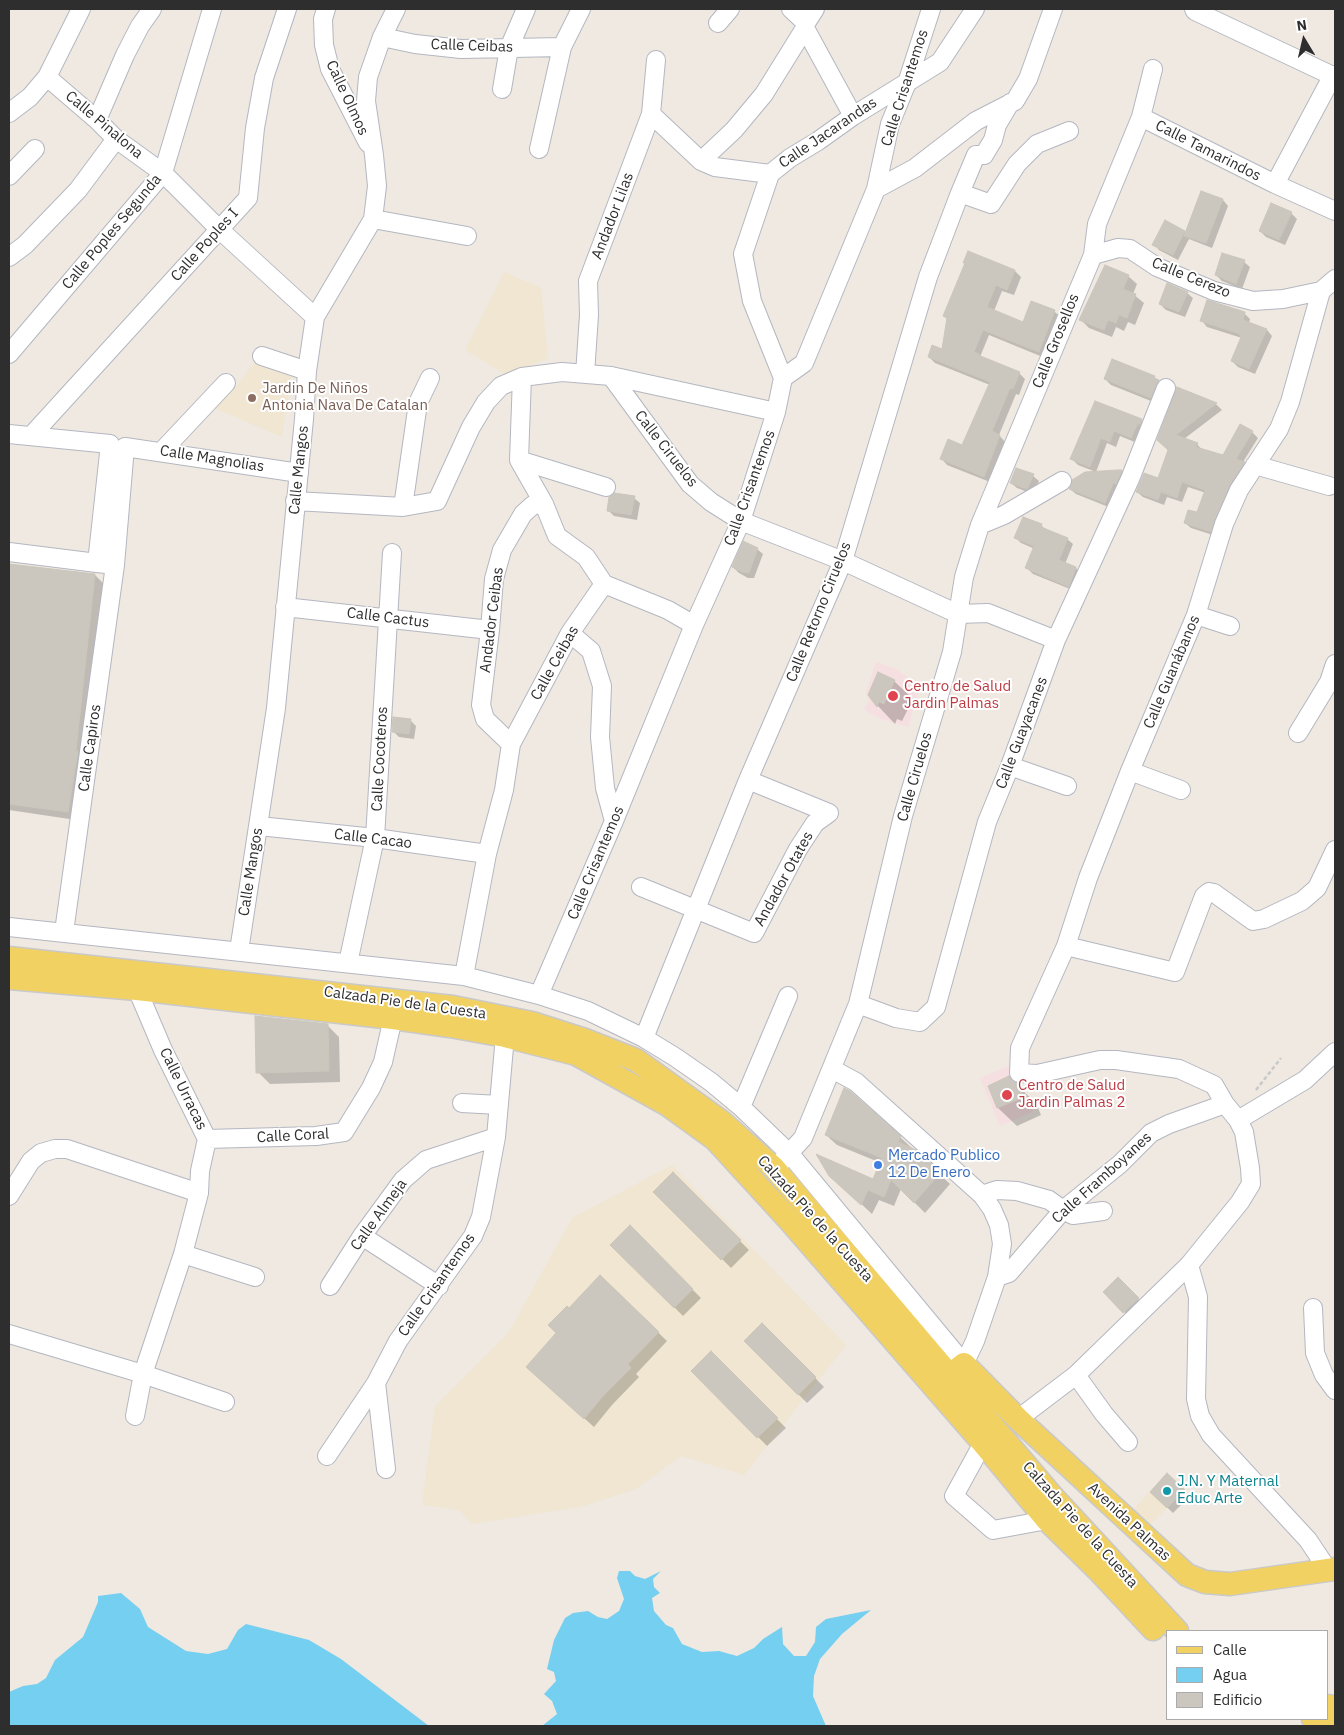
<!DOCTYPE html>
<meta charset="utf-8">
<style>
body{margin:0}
#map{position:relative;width:1344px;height:1735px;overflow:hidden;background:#efe9e1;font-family:"IBM Plex Sans",sans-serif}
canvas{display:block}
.frame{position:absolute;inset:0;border:10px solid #2e2e2e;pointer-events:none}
.legend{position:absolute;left:1166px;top:1630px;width:162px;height:90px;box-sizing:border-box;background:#fff;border:1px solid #ababab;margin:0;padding:6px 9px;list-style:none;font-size:15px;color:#2e2e2e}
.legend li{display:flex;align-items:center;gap:10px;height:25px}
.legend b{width:25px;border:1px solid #ababab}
.north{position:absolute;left:1279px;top:15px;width:50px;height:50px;-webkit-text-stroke:4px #fff;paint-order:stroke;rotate:351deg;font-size:14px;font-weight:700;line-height:20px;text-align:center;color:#2e2e2e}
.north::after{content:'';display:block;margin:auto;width:18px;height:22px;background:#2e2e2e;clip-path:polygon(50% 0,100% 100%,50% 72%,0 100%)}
</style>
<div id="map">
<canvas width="1344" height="1735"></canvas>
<div class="frame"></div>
<ul class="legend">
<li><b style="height:6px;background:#f2d163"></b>Calle</li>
<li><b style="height:14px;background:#75cff0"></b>Agua</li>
<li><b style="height:14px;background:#cbc7bf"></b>Edificio</li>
</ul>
<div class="north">N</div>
</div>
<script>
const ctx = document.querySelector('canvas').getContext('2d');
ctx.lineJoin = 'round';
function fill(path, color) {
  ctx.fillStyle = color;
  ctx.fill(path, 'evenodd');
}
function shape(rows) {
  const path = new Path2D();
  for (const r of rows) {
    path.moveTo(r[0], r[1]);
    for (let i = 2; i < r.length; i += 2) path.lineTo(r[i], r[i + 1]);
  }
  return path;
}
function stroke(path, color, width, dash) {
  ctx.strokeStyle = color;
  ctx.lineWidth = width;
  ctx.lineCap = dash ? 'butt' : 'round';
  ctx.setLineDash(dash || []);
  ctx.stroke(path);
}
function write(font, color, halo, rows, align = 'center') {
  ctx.font = font + ' "IBM Plex Sans",sans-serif';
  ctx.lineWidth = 4;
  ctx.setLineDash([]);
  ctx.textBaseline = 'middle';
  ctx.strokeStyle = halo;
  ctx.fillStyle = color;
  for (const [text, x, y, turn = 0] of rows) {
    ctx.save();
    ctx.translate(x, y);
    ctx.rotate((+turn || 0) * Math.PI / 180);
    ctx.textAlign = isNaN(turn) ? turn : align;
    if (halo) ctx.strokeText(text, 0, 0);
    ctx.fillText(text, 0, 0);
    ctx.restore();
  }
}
fill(shape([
 [504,272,541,288,548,358,519,370,510,377,465,350],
 [258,358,292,370,282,437,209,406,229,384,234,389],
 [672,1165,846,1345,744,1475,681,1456,636,1489,580,1507,472,1524,459,1510,422,1505,435,1406,509,1332,572,1218],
 [1167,1473,1185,1490,1147,1528,1131,1512]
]), '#f0e6d1');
fill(shape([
 [876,662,897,669,920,687,908,727,881,719,864,710,869,700,866,693],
 [1013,1064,1033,1112,1000,1126,980,1078]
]), '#f5dfe0');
fill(shape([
 [619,1571,630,1571,635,1576,645,1579,661,1571,653,1579,654,1587,660,1593,652,1598,654,1611,666,1625,673,1628,682,1644,702,1652,719,1651,737,1656,754,1648,763,1639,782,1627,783,1644,794,1656,806,1656,815,1642,816,1627,826,1619,871,1610,842,1634,820,1659,814,1676,813,1696,826,1726,542,1726,557,1714,552,1701,544,1694,556,1681,554,1672,547,1669,554,1640,565,1618,573,1613,588,1611,598,1617,607,1619,619,1611,624,1599,617,1578],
 [121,1593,140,1609,148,1627,186,1651,208,1654,227,1649,238,1630,246,1624,309,1640,341,1659,429,1726,9,1726,9,1692,23,1686,37,1684,46,1678,55,1660,83,1637,98,1602,98,1596]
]), '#75cff0');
fill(shape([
 [1202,193,1223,200,1228,206,1212,248,1189,239,1178,260,1159,250,1154,244,1184,232,1186,234],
 [1291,213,1297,219,1285,245,1266,237,1260,231],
 [969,253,1015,271,1021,277,1014,295,1002,291,994,311,1024,323,1054,311,1061,318,1045,358,989,335,980,357,1019,373,1025,379,1019,395,1016,394,999,435,1005,442,990,482,947,465,941,458,963,446,990,385,935,363,929,357,943,351,948,320,944,316,966,263],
 [1244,262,1250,267,1242,289,1222,281,1216,275],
 [1106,267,1128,276,1137,284,1133,294,1144,303,1135,325,1128,322,1124,331,1116,327,1112,337,1089,328,1081,320],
 [1187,293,1193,298,1185,317,1166,310,1160,304],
 [1244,313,1250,319,1249,323,1267,330,1272,336,1255,374,1238,367,1232,361,1242,338,1207,327,1202,321],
 [1154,377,1164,386,1156,403,1111,385,1105,379],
 [1177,388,1217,405,1222,410,1184,439,1197,444,1203,451,1223,457,1252,432,1258,438,1243,462,1249,469,1216,536,1191,528,1185,523,1198,514,1206,493,1188,487,1182,502,1167,497,1164,505,1143,497,1137,492,1159,480,1169,451],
 [1096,402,1141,421,1147,426,1137,443,1120,436,1116,447,1107,443,1096,472,1078,465,1072,459],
 [1122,471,1127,476,1111,508,1076,494,1070,489,1085,474],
 [1033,476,1039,481,1033,494,1017,488,1011,483],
 [634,498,640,503,637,520,614,516,608,510],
 [1041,525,1046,530,1067,539,1073,544,1065,564,1076,568,1082,574,1075,591,1033,574,1027,568,1035,549,1021,543,1016,538],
 [757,549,763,554,754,578,748,578,739,573,733,567],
 [9,565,95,575,104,584,76,820,9,810],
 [894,681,913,699,902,721,897,719,895,724,878,706,869,694],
 [410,720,416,726,414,739,399,737,393,731],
 [327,1025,339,1037,340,1082,270,1084,258,1072],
 [1009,1078,1036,1103,1041,1115,1017,1126,998,1108,989,1086],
 [826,1135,900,1137,950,1184,925,1213,901,1189,894,1206,879,1200,872,1214,841,1185,874,1181,881,1163,837,1145],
 [673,1174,749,1250,731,1268,655,1192],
 [630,1227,701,1298,683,1316,612,1245],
 [600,1277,667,1341,636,1374,639,1377,612,1405,594,1427,527,1367,558,1333,569,1310],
 [1118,1279,1144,1305,1130,1318,1104,1292],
 [762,1324,824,1387,807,1403,745,1341],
 [711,1353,786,1428,767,1446,693,1371],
 [1167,1474,1190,1496,1173,1513,1151,1492]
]), '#0003');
const building = shape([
 [1201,191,1223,199,1206,243,1184,236,1201,191],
 [1271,203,1292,212,1279,240,1259,231,1271,203],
 [1165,220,1185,231,1173,255,1152,245,1165,220],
 [968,251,1015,270,1007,290,996,285,987,307,1023,322,1031,301,1055,310,1039,352,983,330,974,352,979,354,978,355,1020,372,1013,389,1010,388,992,431,1000,435,984,477,940,459,948,439,962,445,990,382,928,357,932,345,942,349,947,318,943,316,965,263,963,263,968,251],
 [1222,253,1245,260,1236,284,1215,275,1222,253],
 [1105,265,1129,275,1123,289,1136,294,1127,318,1119,315,1116,323,1108,320,1104,330,1079,320,1105,265],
 [1167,283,1188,292,1179,312,1159,304,1167,283],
 [1207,300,1245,312,1243,320,1267,329,1249,369,1231,361,1241,337,1240,336,1240,334,1200,321,1207,300],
 [1112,359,1155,376,1154,378,1159,380,1151,398,1104,379,1112,359],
 [1177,387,1217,403,1176,435,1198,443,1196,447,1223,455,1240,424,1253,431,1236,459,1245,462,1229,486,1211,532,1184,523,1188,510,1197,512,1205,490,1182,482,1177,498,1161,492,1158,500,1136,492,1144,473,1158,478,1168,450,1157,440,1177,387],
 [1095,401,1142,419,1140,425,1138,423,1131,438,1114,431,1110,442,1101,438,1090,467,1070,459,1095,401],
 [1016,468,1034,474,1027,489,1010,483,1016,468],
 [1118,470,1122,470,1116,484,1113,483,1105,503,1069,489,1071,486,1072,480,1085,472,1118,470],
 [614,493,635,496,631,515,607,511,609,497,614,493],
 [1023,517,1042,524,1041,527,1068,538,1059,560,1076,567,1069,587,1025,568,1034,546,1014,538,1023,517],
 [743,541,758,548,749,573,742,572,732,567,743,541],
 [9,564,95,574,76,751,78,751,68,812,9,804,9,564],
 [878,672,895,680,884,704,879,702,877,707,868,695,878,672],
 [393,717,411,719,409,734,392,732,393,717],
 [255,1016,328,1024,329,1071,256,1073,255,1016],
 [1009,1076,1013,1082,1018,1083,1024,1097,997,1108,988,1086,1009,1076],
 [844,1088,850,1091,901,1136,898,1142,916,1150,941,1172,914,1203,891,1180,884,1197,868,1190,861,1205,829,1176,816,1154,873,1179,882,1158,825,1135,844,1088],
 [673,1172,741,1240,721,1260,653,1192,673,1172],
 [630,1225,693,1289,674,1308,610,1245,630,1225],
 [600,1275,659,1332,628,1364,631,1368,603,1396,584,1419,526,1367,556,1333,548,1325,567,1306,569,1308,600,1275],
 [1118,1277,1139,1298,1123,1313,1103,1292,1118,1277],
 [762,1323,816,1377,798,1395,744,1341,762,1323],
 [711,1351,778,1418,757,1438,691,1371,711,1351],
 [1167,1473,1185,1490,1167,1508,1150,1492,1167,1473]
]);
fill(building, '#cbc7bf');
stroke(building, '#cbc5ba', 1);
const minor = shape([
 [326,9,323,19,324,45,330,69,368,143],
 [791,9,806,23,805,28,853,116],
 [1194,9,1195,11,1335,77],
 [718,23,730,9],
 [806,23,815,9],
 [382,37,415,44,461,49,562,47],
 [47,77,97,120,116,139,163,173,220,230,315,317],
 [502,89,509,48,526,9],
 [9,113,30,97,47,77,81,9],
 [651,114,701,161,715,167,770,174],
 [1141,117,1275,184,1335,211],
 [97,120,125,55,140,26,152,9],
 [539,149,562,47,581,9],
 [701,161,734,130,764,94,805,28],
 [9,176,35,149],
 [1275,184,1333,75],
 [876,189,915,168,976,121,1015,101,1028,79,1053,9],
 [960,193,991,204,1017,164,1037,144,1069,131],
 [373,219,467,236],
 [1093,255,1118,248,1130,249,1157,267,1214,291,1253,301,1283,299,1321,291],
 [9,257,25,245,78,190,116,139],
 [9,354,163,173,212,9],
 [262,356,307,371],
 [585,374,589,315,588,281,651,114,656,60],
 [611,376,776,412],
 [522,377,519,460,544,504,557,536,586,557,604,584],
 [783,378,752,301,743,254,770,174,790,158,818,141,853,116,940,62,975,9],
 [9,434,110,444,97,563,115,565],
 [31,436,248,198,255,128,264,78,287,9],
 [162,451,226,383],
 [519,460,606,487],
 [1255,465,1329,486],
 [295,501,403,507,437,501,471,427,486,402,501,386,522,377,562,372,611,376,690,484,711,502,741,521,843,561,958,614,988,613,1056,640],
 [403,507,418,403,430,378],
 [980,525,1004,515,1062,481],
 [9,552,97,563],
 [604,584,668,610,694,625],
 [285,607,490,630],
 [1196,615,1230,626],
 [570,633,591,651,602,686,600,737,605,788,614,821],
 [1298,733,1329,682,1335,664],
 [511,744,485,719,481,705,490,630,494,579,502,550,523,514,533,505,544,504],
 [1010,766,1067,786],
 [1130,771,1181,790],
 [259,826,375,838,487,854],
 [641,887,754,933,798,849,815,823,829,813,748,780],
 [9,927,464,976,539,995,588,1011,644,1038,675,1057,711,1082,741,1107,790,1154,964,1364,975,1341,997,1277,1002,1244,999,1225,992,1209,982,1195,856,1082,832,1069],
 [64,932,115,565,125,447,299,473],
 [1066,946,1175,972,1204,896,1209,892,1214,893,1253,921,1264,919,1302,901,1317,888,1335,850],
 [239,951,276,708,304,419,307,371,315,317,373,219,377,186,374,155,366,101,368,77,382,37,396,9],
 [348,963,375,838,392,553],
 [464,976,487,854,504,790,511,744,570,633,604,584],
 [539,995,614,821,694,625,741,521,776,412,783,378,804,363,876,189,890,124,908,80,931,9],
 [858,1004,896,1018,920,1022,936,1007,987,822,1010,766,1056,640,1130,479,1166,388],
 [644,1038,748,780,843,561,928,277,960,193,976,155,984,155,993,140,997,125,1010,103],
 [462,1103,499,1105],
 [1225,1104,1214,1085,1179,1069,1116,1060,1100,1060,1037,1074,1019,1073,1020,1048,1066,946,1088,878,1130,771,1196,615,1224,524,1239,490,1279,429,1290,402,1321,291,1335,279],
 [741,1107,788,996],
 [1238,1120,1305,1080,1335,1052],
 [207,1139,316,1136,344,1132,371,1088,383,1062,393,1018],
 [782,1161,803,1138,858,1004,903,816,952,652,964,577,980,525,1093,255,1097,224,1141,117,1153,69],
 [982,1195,997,1190,1017,1191,1049,1200,1063,1210,1073,1215,1103,1211],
 [9,1196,31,1161,41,1153,55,1149,67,1149,199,1193],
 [362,1236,439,1286],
 [183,1254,255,1277],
 [1189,1265,1198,1297,1196,1399,1200,1416,1211,1435,1308,1540,1328,1570],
 [997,1277,1009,1273,1063,1210,1120,1164,1151,1133,1169,1124,1225,1104,1238,1120,1244,1132,1250,1168,1251,1184,1240,1202,1189,1265,1076,1375,1018,1419],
 [330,1286,362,1236,403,1180,426,1160,496,1137],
 [1313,1308,1315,1353,1324,1375,1335,1390],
 [9,1334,143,1374,225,1402],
 [1076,1375,1104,1414,1128,1442],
 [376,1383,386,1469],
 [135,1416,143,1374,183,1254,199,1193,200,1171,207,1139,163,1050,137,989],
 [983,1443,954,1496,993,1530,1047,1520],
 [327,1456,376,1383,398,1341,473,1236,481,1217,496,1137,505,1036]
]);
const major = shape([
 [9,958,453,1007,532,1023,585,1040,636,1060,722,1122,774,1168,1053,1497,1177,1631],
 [9,978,137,989,393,1018,450,1026,505,1036,576,1054,668,1105,715,1139,790,1221,983,1443,1047,1520,1098,1570,1153,1629],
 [950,1375,964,1364,1018,1419,1187,1575,1205,1582,1230,1584,1335,1569],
 [1328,1706,1335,1707],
 [1313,1719,1335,1723]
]);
stroke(minor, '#b4b7c1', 20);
stroke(major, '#c9c9c9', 25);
stroke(shape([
 [1256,1090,1281,1058]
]), '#c9c9c9', 2.5, [4, 2.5]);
stroke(minor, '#fff', 18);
stroke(major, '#f2d163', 22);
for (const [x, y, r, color] of [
 [252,398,5,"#8d6e63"],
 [893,696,6,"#e0444e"],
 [1007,1095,6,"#e0444e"],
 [878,1165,5,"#3f7fe0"],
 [1167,1491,5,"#0f9aa8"]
]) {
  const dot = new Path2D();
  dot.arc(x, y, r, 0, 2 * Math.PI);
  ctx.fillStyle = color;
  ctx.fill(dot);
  stroke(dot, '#fff', 2);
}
write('15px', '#2e2e2e', '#fff', [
 ["Calle Ceibas",472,46,2],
 ["Calle Crisantemos",905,88,-72],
 ["Calle Olmos",347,98,65],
 ["Calle Pinalona",104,125,40],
 ["Calle Jacarandas",828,133,-34],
 ["Calle Tamarindos",1208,151,27],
 ["Andador Lilas",613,216,-69],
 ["Calle Poples Segunda",112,232,-50],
 ["Calle Poples I",205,245,-48],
 ["Calle Cerezo",1191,278,22],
 ["Calle Grosellos",1056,341,-68],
 ["Calle Ciruelos",666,449,52],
 ["Calle Magnolias",212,459,9],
 ["Calle Mangos",299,470,-84],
 ["Calle Crisantemos",750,488,-70],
 ["Calle Retorno Ciruelos",819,612,-68],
 ["Calle Cactus",388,618,7],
 ["Andador Ceibas",492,620,-83],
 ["Calle Ceibas",555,663,-61],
 ["Calle Guanábanos",1172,672,-67],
 ["Calle Guayacanes",1022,733,-69],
 ["Calle Capiros",90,748,-82],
 ["Calle Cocoteros",380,759,-87],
 ["Calle Ciruelos",915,777,-74],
 ["Calle Cacao",373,839,7],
 ["Calle Crisantemos",596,863,-67],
 ["Calle Mangos",251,872,-81],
 ["Andador Otates",784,879,-61],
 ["Calzada Pie de la Cuesta",405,1003,8],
 ["Calle Urracas",183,1089,64],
 ["Calle Coral",293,1136,-3],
 ["Calle Framboyanes",1102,1178,-42],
 ["Calle Almeja",379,1215,-54],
 ["Calzada Pie de la Cuesta",815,1219,48],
 ["Calle Crisantemos",437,1285,-55],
 ["Avenida Palmas",1129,1522,43],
 ["Calzada Pie de la Cuesta",1080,1525,48]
]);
write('15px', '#785e54', '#fff', [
 ["Jardin De Niños",262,389],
 ["Antonia Nava De Catalan",262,406]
], 'left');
write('15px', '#be3a42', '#fff', [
 ["Centro de Salud",904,687],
 ["Jardin Palmas",904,704],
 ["Centro de Salud",1018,1086],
 ["Jardin Palmas 2",1018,1103]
], 'left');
write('15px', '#366cbe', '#fff', [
 ["Mercado Publico",888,1156],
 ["12 De Enero",888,1173]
], 'left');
write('15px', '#0d838f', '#fff', [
 ["J.N. Y Maternal",1177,1482],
 ["Educ Arte",1177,1499]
], 'left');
</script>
